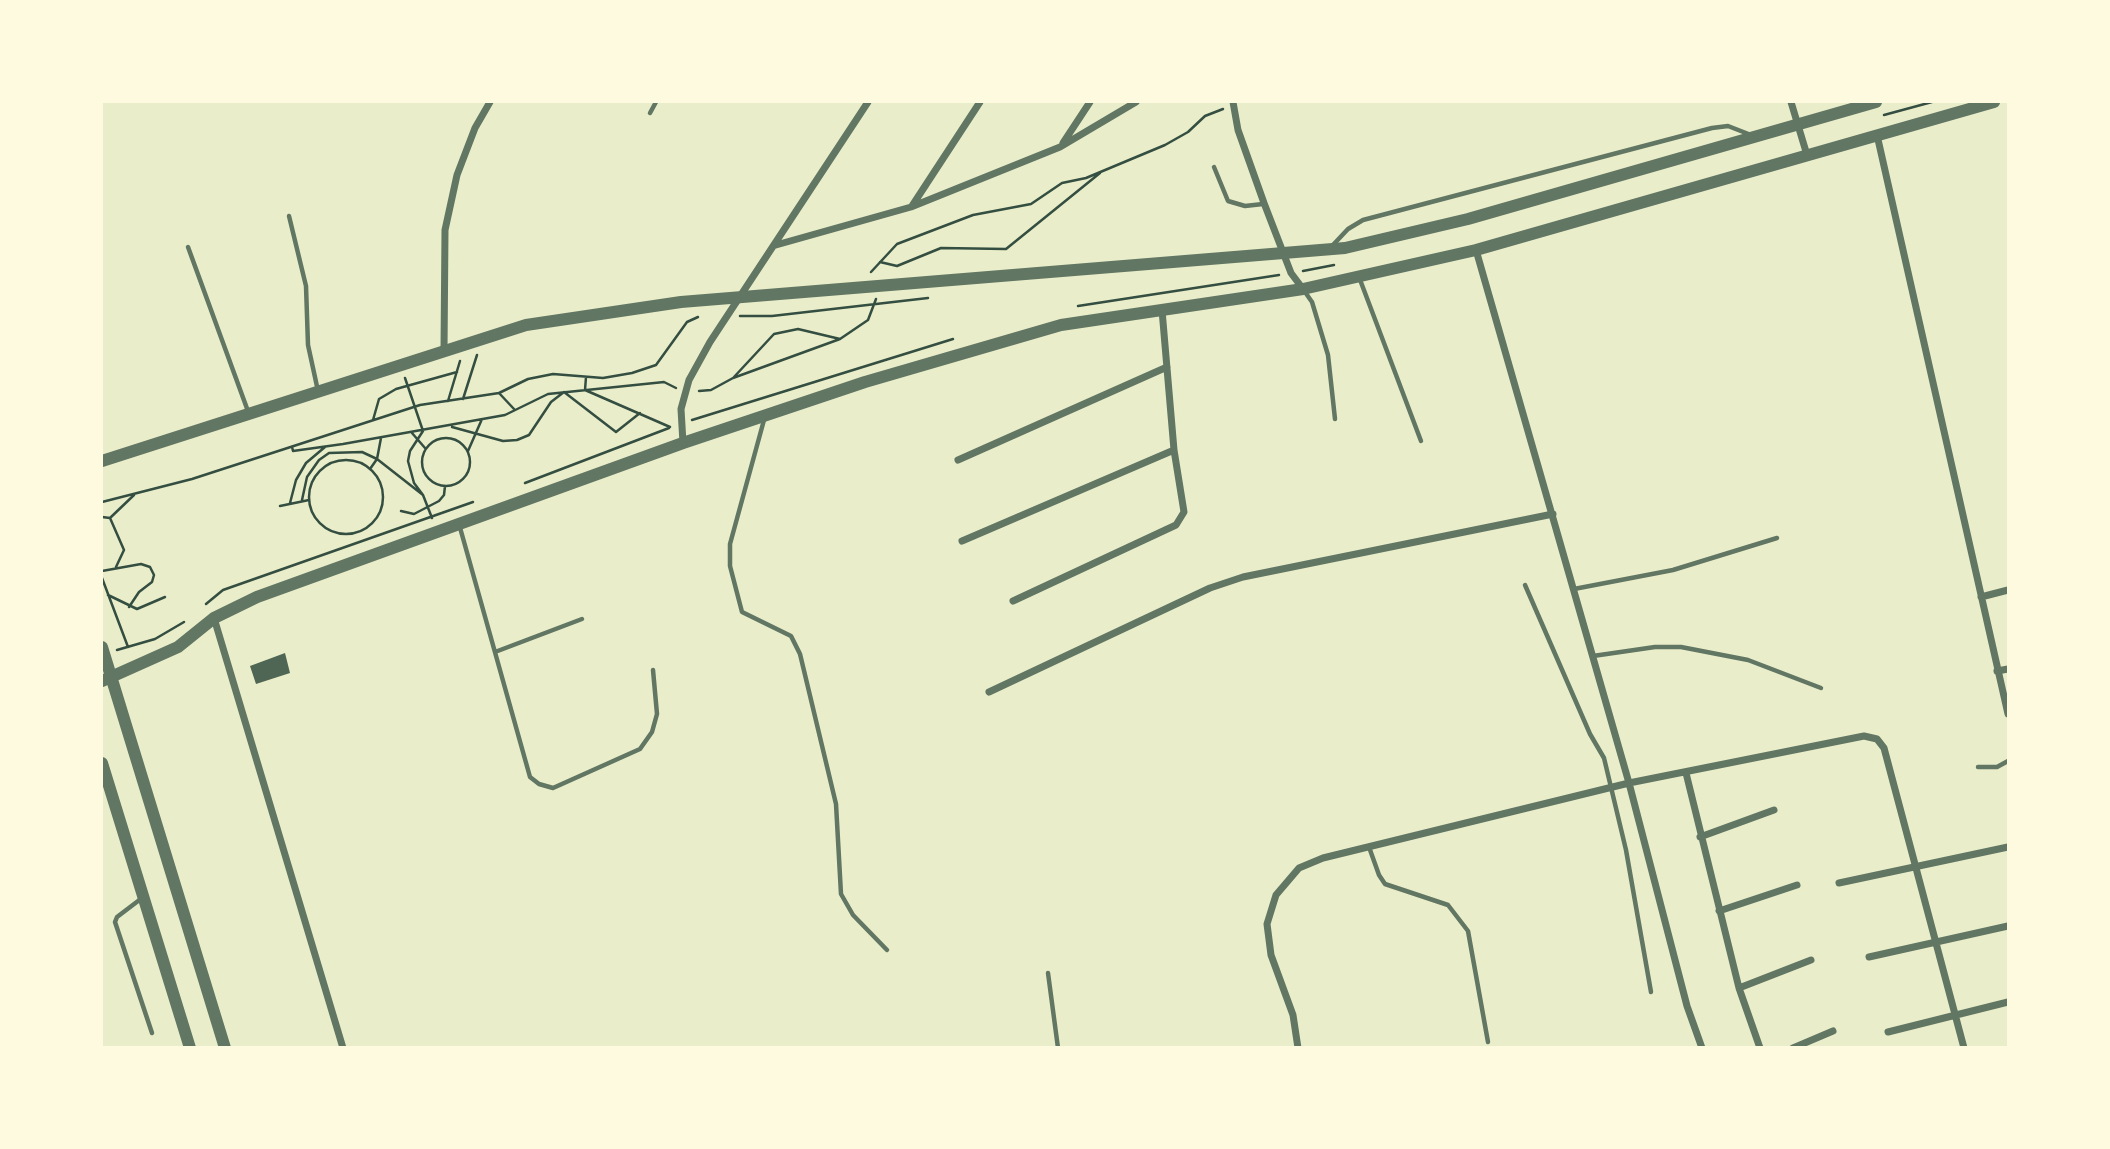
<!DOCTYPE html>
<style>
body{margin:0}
#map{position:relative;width:2110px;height:1149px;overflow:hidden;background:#e9edc9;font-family:"Crimson Pro",serif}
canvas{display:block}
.frame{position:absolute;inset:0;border:103px solid #fefae0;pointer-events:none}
</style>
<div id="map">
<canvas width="2110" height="1149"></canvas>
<div class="frame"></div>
</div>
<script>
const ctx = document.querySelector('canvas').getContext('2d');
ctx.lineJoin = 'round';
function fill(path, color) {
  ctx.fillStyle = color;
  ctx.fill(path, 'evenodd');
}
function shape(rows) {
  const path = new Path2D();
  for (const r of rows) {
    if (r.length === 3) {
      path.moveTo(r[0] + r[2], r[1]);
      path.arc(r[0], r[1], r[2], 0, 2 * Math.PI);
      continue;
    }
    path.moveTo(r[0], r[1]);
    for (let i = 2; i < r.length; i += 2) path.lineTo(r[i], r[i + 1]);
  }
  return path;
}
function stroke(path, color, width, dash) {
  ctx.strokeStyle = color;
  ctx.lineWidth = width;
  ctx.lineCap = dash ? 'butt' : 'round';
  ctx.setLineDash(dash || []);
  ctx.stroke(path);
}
fill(shape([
 [285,653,290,673,256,684,250,666]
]), '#4f6655');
stroke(shape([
 [1884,115,1932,102],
 [880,262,897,266,941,248,1006,249,1100,173],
 [1303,271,1334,265],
 [871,272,897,244,973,215,1031,204,1062,183,1086,178,1165,145,1188,132,1205,116,1223,109],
 [1078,306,1279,275],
 [740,316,772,316,928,298],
 [586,377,585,390,670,427],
 [734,377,774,334,798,329,840,339],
 [405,378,423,431,410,451,408,461,414,483,423,495],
 [699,391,711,390,733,378,840,339,868,320,876,299],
 [499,393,514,409],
 [463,399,477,355],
 [448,401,460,361],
 [373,420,379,399,396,389,457,372],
 [692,420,953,339],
 [452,427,503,441,517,440,529,435,551,402,564,392,616,432,640,413],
 [412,433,425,448],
 [446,462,24],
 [381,438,377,459,423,495,432,518],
 [292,447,293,451,343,444,505,415,548,394,664,382,676,388],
 [468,451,482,419],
 [346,497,37],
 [525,483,669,428],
 [302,500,307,477,319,460,329,453,362,452,377,459,370,469],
 [102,502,192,479,420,405,499,393,528,379,553,374,603,378,632,373,656,365,687,322,698,317],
 [290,503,296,480,306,463,325,447],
 [280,506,309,500],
 [401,511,414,514,439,501,444,495,445,486],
 [102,517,110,518],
 [116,567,124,550,110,518,134,495],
 [102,571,141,564,150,567,154,575,152,582,139,592,129,607],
 [102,578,128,647],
 [108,595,137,609,165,597],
 [206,604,223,590,473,502],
 [117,650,155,639,184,622]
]), '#344e41', 2.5);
stroke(shape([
 [650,113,656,102],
 [1214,167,1228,201,1245,206,1263,204],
 [289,216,306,286,308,345,318,391],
 [1332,246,1348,229,1363,220,1712,128,1728,126,1751,135],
 [188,247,249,414],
 [1359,277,1421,441],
 [1305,292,1312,302,1328,355,1335,419],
 [764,420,730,544,730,566,742,612,791,636,800,654,836,804,841,894,853,915,887,950],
 [459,524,530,777,539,784,553,788,640,749,652,732,657,714,653,670],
 [1525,585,1590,734,1604,758,1626,850,1651,992],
 [1574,589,1673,570,1777,538],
 [495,652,582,619],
 [1593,656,1655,647,1681,647,1748,660,1821,688],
 [1978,767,1997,767,2008,761],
 [1369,847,1379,875,1385,884,1448,905,1468,931,1488,1042],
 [142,898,117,917,115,922,152,1033],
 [1048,973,1058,1048]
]), '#617663', 4.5);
stroke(shape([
 [1233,102,1238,130,1264,203,1291,273,1303,289],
 [1791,102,1807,155],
 [1877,135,2008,714],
 [1063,143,1090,102],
 [912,206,980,102],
 [776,245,911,207,1060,147,1136,102],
 [1476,250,1629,783,1687,1006,1702,1048],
 [444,351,445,230,457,175,475,128,490,102],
 [683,443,681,409,689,380,710,342,868,102],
 [958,460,1167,367],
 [962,541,1174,450],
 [1981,597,2008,590],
 [1013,601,1176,525,1184,512,1174,450,1162,310],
 [214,618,343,1048],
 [1997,671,2008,669],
 [989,692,1210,588,1243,577,1553,514],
 [1686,773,1739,988,1760,1048],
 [1700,837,1774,810],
 [1839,883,2008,847],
 [1719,911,1797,885],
 [1869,957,2008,926],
 [1739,988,1811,960],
 [1888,1032,2008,1002],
 [1298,1048,1293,1015,1271,955,1267,924,1276,895,1299,868,1323,858,1629,783,1864,736,1877,739,1884,748,1964,1048],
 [1793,1048,1833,1031]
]), '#617663', 7);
stroke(shape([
 [102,461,526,325,681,302,1345,248,1468,219,1876,102],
 [102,647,225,1048],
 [102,681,178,647,214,618,257,597,683,443,865,382,1061,325,1303,289,1476,250,1994,102],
 [102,763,190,1048]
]), '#617663', 12);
</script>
